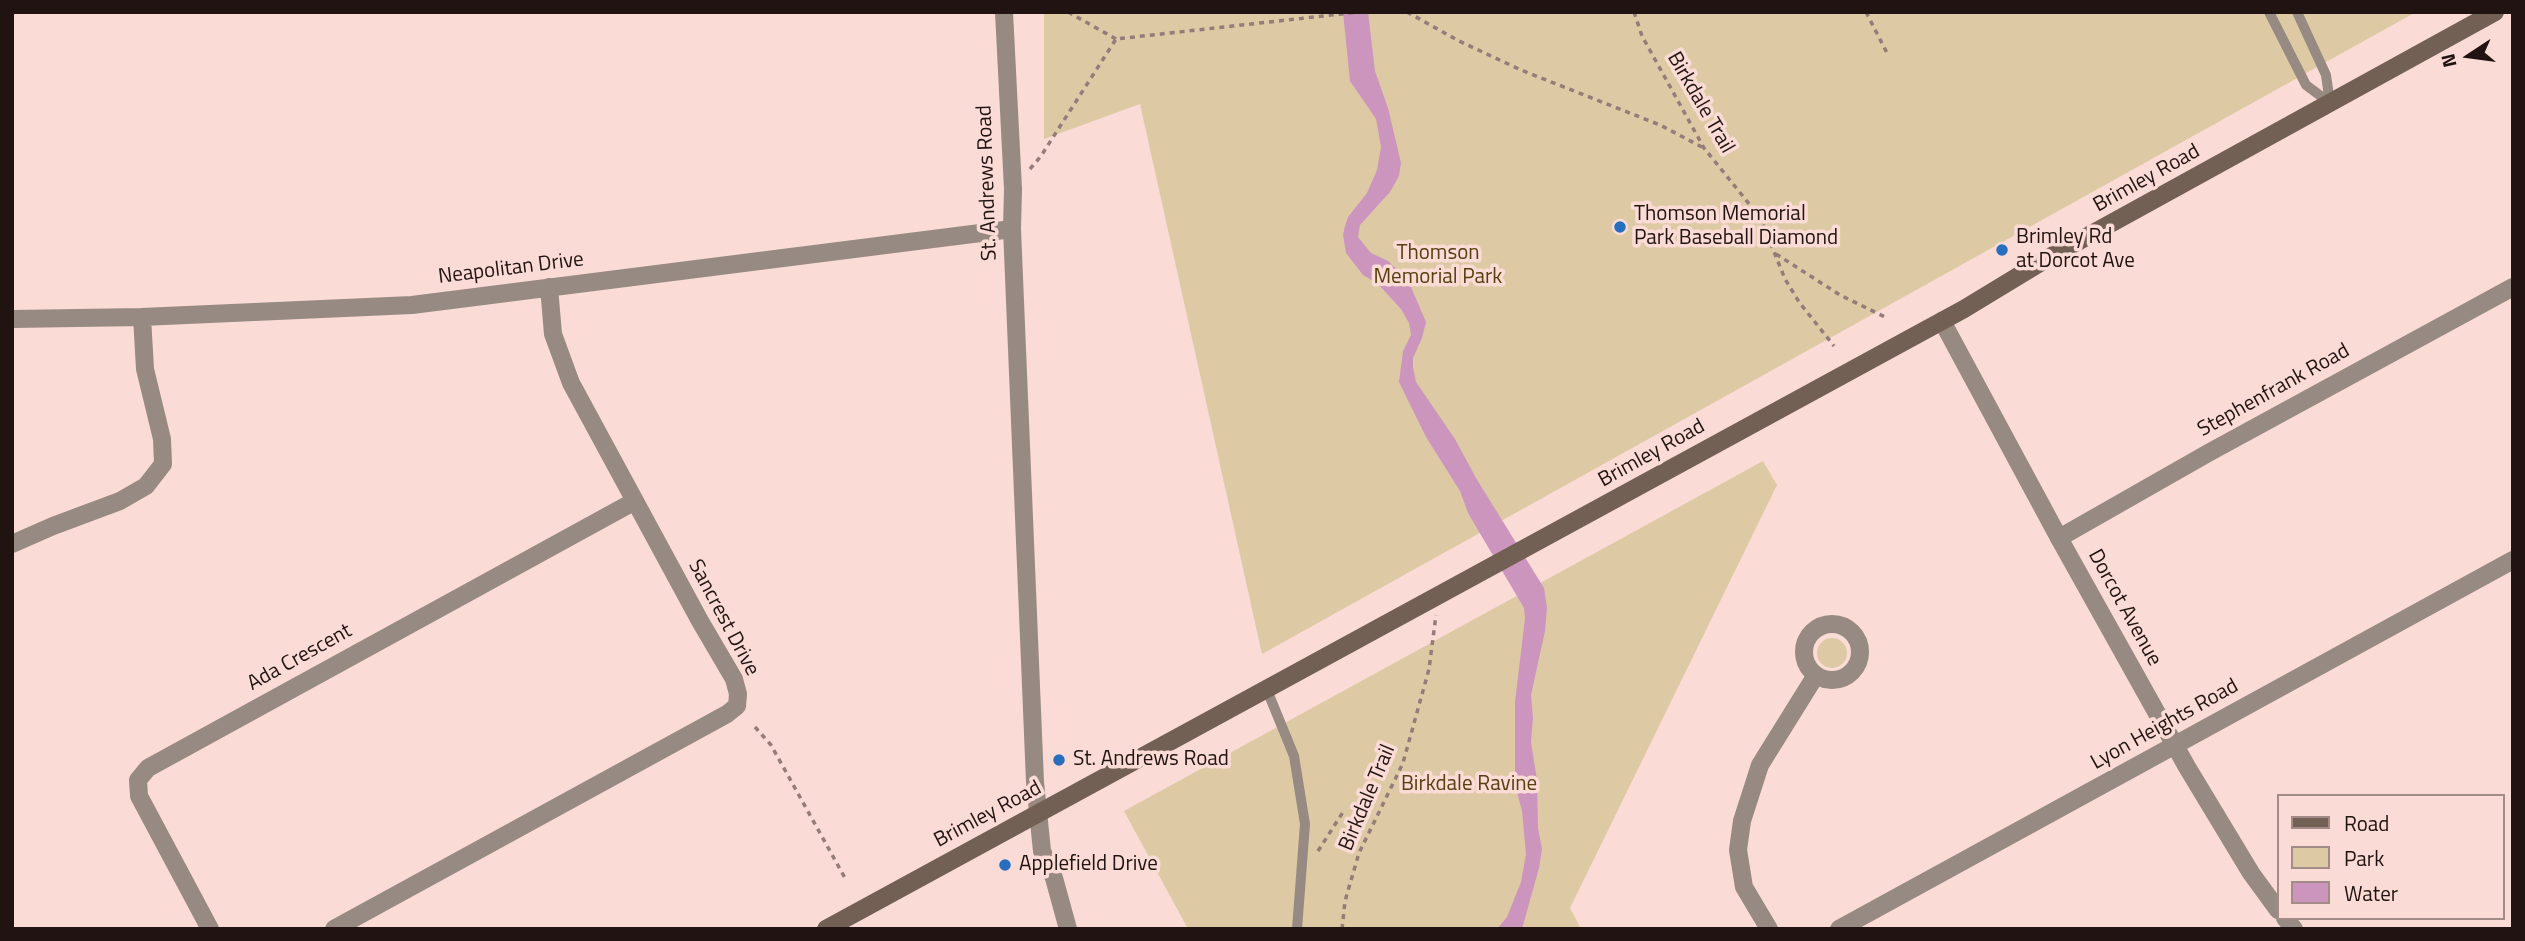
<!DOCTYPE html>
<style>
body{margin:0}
#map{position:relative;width:2525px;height:941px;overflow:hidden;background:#fbdbd6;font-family:"Titillium Web",sans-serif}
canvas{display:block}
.frame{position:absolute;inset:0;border:14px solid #201311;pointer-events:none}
.legend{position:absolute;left:2277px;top:794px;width:228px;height:126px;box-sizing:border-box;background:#fbdbd6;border:2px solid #a38b87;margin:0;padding:9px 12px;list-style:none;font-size:21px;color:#201311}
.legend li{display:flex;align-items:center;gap:14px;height:35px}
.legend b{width:35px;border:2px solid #a38b87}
.north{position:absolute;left:2434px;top:21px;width:70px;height:70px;-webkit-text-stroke:5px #fbdbd6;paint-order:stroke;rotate:257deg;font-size:19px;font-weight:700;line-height:28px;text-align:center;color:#201311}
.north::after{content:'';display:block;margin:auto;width:24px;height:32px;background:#201311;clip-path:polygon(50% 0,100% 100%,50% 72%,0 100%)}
</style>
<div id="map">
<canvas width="2525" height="941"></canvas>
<div class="frame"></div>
<ul class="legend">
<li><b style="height:9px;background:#726054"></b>Road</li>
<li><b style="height:19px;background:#ddcaa4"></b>Park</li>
<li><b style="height:19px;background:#cc95be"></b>Water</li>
</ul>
<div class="north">N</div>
</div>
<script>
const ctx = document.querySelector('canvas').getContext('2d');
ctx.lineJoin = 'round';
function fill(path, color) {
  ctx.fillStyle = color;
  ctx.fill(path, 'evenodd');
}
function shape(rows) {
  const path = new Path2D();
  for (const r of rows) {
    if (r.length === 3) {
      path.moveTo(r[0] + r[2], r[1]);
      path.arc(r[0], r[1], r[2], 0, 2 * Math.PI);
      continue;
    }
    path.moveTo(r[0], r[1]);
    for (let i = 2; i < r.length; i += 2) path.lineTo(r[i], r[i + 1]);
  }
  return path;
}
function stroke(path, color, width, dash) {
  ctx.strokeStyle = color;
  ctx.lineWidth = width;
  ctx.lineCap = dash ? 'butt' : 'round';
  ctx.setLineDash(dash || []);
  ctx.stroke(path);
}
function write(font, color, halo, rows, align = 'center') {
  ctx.font = font + ' "Titillium Web",sans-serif';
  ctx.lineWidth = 7;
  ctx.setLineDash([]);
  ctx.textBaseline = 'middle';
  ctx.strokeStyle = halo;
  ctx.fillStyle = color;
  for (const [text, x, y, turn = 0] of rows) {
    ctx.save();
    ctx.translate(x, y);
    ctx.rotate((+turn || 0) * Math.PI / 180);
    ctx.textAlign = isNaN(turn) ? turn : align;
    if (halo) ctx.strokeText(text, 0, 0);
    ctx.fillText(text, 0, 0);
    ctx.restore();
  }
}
fill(shape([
 [1044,12,2416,12,1262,654,1140,104,1044,139],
 [1763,461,1777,485,1570,908,1581,929,1188,929,1124,811],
 [1832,653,15]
]), '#ddcaa4');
fill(shape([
 [1343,12,1368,12,1375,71,1388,108,1401,163,1399,176,1390,192,1360,225,1358,237,1371,253,1388,261,1408,280,1426,322,1422,338,1413,358,1413,367,1416,382,1455,439,1476,478,1544,588,1547,608,1545,631,1531,695,1533,718,1531,742,1537,780,1538,828,1542,849,1539,868,1522,929,1497,929,1507,917,1521,882,1526,854,1522,811,1516,788,1515,775,1515,702,1525,618,1524,608,1468,513,1460,491,1426,437,1399,382,1403,351,1411,335,1409,323,1401,309,1378,284,1363,275,1346,253,1343,235,1345,226,1348,217,1367,193,1377,170,1381,147,1376,119,1350,81]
]), '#cc95be');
stroke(shape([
 [1068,12,1116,39],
 [1407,12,1459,41,1521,70,1660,125,1702,147],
 [1634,12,1642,36,1704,148,1750,205,1764,227,1785,279,1799,302,1834,346],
 [1866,12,1887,53],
 [1030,169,1041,156,1116,39,1359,12],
 [1776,254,1840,295,1885,317],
 [755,727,771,745,845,878],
 [1318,851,1345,809],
 [1342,929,1345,901,1359,853,1403,763,1429,669,1436,615]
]), '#937c79', 3.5, [5, 5]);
stroke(shape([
 [2269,12,2306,85,2330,103],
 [2297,12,2326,75,2330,103],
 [1267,690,1294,756,1305,824,1297,929]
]), '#978a82', 10);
stroke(shape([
 [1004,12,1013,189,1012,229,1035,782,1042,851,1054,878,1068,929],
 [12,319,142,317,412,305,1012,229],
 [2059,538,2210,452,2513,287],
 [12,544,53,526,120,501,146,486,163,464,162,439,145,369,142,317],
 [1832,652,28],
 [210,929,139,796,138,780,148,768,635,501],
 [334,929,727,714,737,706,738,694,734,679,700,621,571,383,553,334,549,287],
 [1769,929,1744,887,1738,850,1742,821,1760,765,1816,675],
 [1839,929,2513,560]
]), '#978a82', 18);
stroke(shape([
 [1942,321,2059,538,2187,767,2251,873,2278,910],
 [2285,918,2294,929]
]), '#978a82', 18);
stroke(shape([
 [826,929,1964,309,2048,258,2495,12]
]), '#726054', 18);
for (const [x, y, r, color] of [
 [1620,227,7,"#286ebe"],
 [2002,250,7,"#286ebe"],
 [1059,760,7,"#286ebe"],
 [1005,865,7,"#286ebe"]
]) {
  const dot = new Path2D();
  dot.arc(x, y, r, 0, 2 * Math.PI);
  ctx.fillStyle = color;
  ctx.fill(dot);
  stroke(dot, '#fbdbd6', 2.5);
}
write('21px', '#201311', '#fbdbd6', [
 ["Birkdale Trail",1700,103,60],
 ["Brimley Road",2147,179,-29],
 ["St. Andrews Road",988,183,-92],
 ["Neapolitan Drive",511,269,-7],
 ["Stephenfrank Road",2274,391,-29],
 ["Brimley Road",1652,454,-29],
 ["Dorcot Avenue",2124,608,61],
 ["Sancrest Drive",723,618,62],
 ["Ada Crescent",300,658,-29],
 ["Lyon Heights Road",2165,725,-29],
 ["Birkdale Trail",1368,798,-67],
 ["Brimley Road",988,815,-28]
]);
write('21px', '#201311', '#fbdbd6', [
 ["Thomson Memorial",1634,215],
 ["Park Baseball Diamond",1634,239],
 ["Brimley Rd",2016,238],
 ["at Dorcot Ave",2016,262],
 ["St. Andrews Road",1073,760],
 ["Applefield Drive",1019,865]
], 'left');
write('21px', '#564010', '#fbdbd6', [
 ["Thomson",1438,254],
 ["Memorial Park",1438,278],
 ["Birkdale Ravine",1469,785]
]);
</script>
